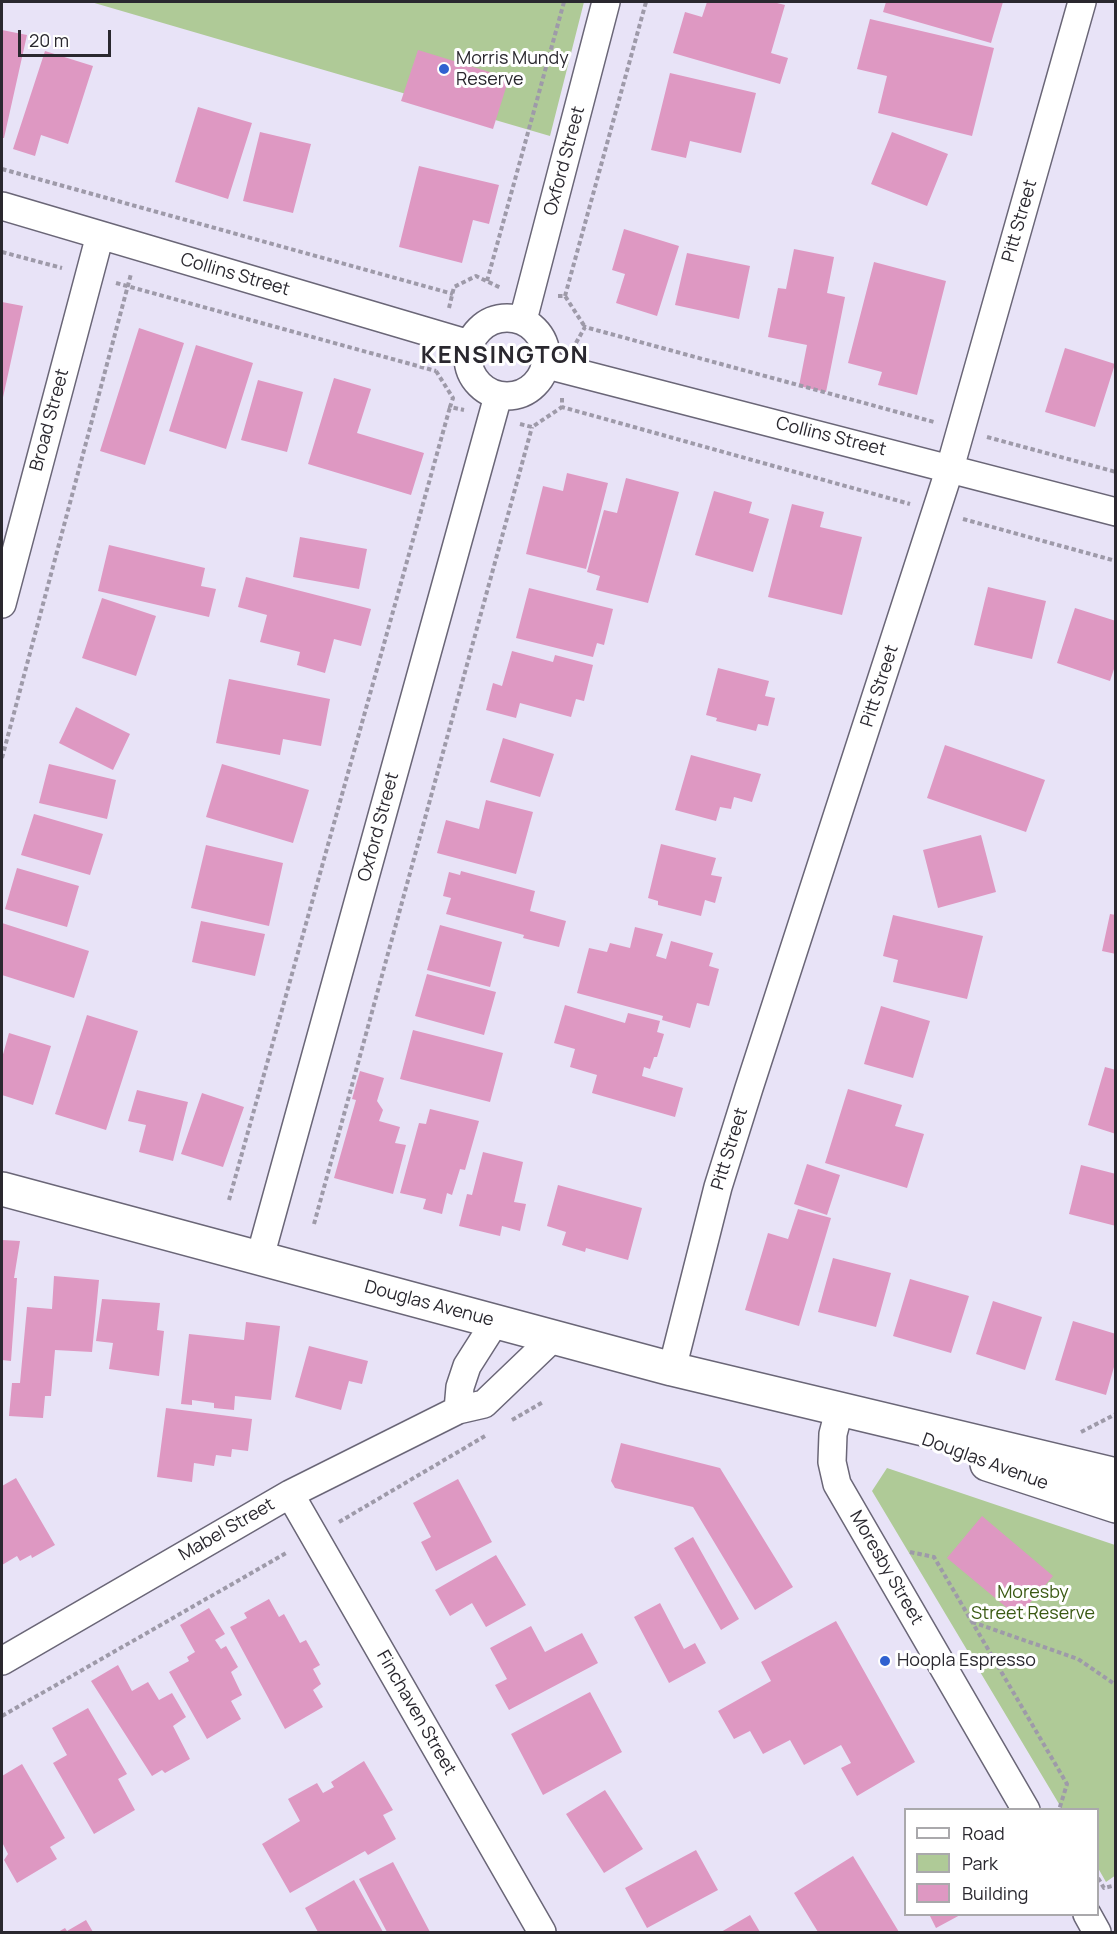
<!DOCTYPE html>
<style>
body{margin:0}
#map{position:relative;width:1117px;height:1934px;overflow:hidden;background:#e8e3f7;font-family:Manrope,sans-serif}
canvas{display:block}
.frame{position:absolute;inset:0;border:3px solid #2a282f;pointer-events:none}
.legend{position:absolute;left:904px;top:1808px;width:195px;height:108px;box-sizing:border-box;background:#fff;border:2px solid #aaa9ac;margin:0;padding:8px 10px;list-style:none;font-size:18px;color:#2a282f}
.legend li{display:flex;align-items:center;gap:12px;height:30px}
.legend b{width:30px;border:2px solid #aaa9ac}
.scale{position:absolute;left:18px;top:30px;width:93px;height:27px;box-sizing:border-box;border:3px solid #2a282f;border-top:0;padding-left:8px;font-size:18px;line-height:21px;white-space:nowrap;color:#2a282f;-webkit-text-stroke:4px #fff;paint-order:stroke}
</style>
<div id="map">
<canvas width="1117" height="1934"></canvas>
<div class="frame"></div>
<ul class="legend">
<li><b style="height:8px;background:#fff"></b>Road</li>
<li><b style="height:16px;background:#afca97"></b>Park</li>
<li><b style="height:16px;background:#de98c2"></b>Building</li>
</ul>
<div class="scale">20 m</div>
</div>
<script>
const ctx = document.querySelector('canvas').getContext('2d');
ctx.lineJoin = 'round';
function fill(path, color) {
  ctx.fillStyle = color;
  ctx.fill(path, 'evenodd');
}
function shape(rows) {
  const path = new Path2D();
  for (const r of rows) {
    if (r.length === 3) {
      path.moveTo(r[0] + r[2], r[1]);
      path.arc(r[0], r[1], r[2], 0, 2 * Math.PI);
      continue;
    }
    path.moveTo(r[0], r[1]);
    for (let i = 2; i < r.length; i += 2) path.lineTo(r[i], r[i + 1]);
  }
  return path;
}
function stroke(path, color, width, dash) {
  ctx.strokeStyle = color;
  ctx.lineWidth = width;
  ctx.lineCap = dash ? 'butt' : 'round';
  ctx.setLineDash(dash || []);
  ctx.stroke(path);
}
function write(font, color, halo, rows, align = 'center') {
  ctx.font = font + ' Manrope,sans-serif';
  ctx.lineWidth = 6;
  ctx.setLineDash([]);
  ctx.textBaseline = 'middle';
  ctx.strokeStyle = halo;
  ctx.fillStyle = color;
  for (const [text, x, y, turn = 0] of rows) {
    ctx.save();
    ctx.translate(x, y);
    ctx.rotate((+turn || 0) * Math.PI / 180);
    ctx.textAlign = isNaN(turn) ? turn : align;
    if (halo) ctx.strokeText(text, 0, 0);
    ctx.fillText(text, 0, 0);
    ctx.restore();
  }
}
fill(shape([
 [91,2,584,2,550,136],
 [887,1468,1115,1545,1116,1875,1106,1882,1098,1868,1098,1810,1062,1809,872,1491]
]), '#afca97');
fill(shape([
 [707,2,773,2,785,5,771,53,788,58,780,84,673,53,685,12,702,17],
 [886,2,1003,2,991,43,883,12],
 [870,19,994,48,972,136,878,113,887,76,857,69],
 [2,30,27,35,4,138,2,138],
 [418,50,509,78,493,129,401,101],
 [45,51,93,66,68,144,41,135,35,156,13,149],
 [670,73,756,93,741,153,690,141,686,158,651,150],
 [198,107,252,123,228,199,175,182],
 [260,132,311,144,293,213,243,201],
 [892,132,948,154,927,206,871,184],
 [419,166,499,185,489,224,473,220,462,263,399,247],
 [624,229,679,246,657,316,616,303,625,274,612,270],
 [794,249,834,257,827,293,845,297,826,392,799,386,807,345,768,337,778,288,786,289],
 [687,253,750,266,739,319,675,305],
 [874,262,946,281,917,395,878,385,882,372,848,363],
 [2,302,23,306,2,402],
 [139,328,184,343,145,465,100,451],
 [196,345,253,363,226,449,169,431],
 [1065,348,1115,364,1095,427,1045,412],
 [334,378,371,389,357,433,424,453,411,495,308,464],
 [258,380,303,392,287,452,241,440],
 [567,473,608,483,586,569,526,554,543,486,563,491],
 [626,478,679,492,648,603,596,590,600,576,587,572,604,510,617,513],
 [714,491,752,502,749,513,769,519,753,572,695,555],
 [792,504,824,512,820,527,862,537,842,615,768,597],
 [300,537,367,549,359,589,293,577],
 [109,545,205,568,201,586,216,589,209,617,98,591],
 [246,577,371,609,361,646,334,639,325,673,297,665,300,652,260,642,267,615,238,607],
 [988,587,1046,601,1032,659,974,645],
 [529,588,613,609,604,645,597,643,593,657,516,638],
 [102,598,156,616,136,676,82,658],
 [1075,608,1116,621,1116,663,1110,681,1057,663],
 [512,651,553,662,555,655,593,665,584,701,576,699,571,717,520,703,516,718,486,710,493,683,502,686],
 [718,668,769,681,765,696,775,698,768,726,758,724,756,731,716,721,717,718,706,715],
 [229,679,330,699,321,746,283,739,280,755,216,743],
 [76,707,130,734,113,770,59,743],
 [503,738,554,754,540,797,490,782],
 [945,745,1045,780,1026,832,927,798],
 [691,755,761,774,752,802,734,797,731,809,720,807,716,821,675,810],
 [49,764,116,780,107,819,39,803],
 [222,764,309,790,293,843,206,817],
 [486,800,533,812,516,874,437,853,446,820,479,829],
 [34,814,103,834,90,875,21,855],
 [981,835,996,892,938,908,923,850],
 [661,844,716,858,711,875,722,877,715,903,705,900,701,916,658,905,658,901,648,898],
 [206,845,283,863,269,926,191,908],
 [17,868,79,886,67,927,5,909],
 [461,871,535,891,530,911,566,921,559,947,523,938,524,935,446,914,451,898,443,896,449,872,460,875],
 [1110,914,1116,915,1116,954,1102,951],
 [893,915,983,936,967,999,893,982,898,960,883,956],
 [201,921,265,934,255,976,192,962],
 [2,923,89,951,74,998,2,975],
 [440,925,502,942,490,987,427,970],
 [635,927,663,934,656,956,666,959,671,941,713,953,709,966,719,969,709,1006,697,1003,690,1028,662,1020,663,1016,577,993,589,948,607,952,610,943,630,948],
 [427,974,496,992,484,1035,415,1016],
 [565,1005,625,1023,628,1013,660,1021,657,1032,664,1034,657,1057,654,1057,650,1069,644,1067,642,1076,683,1088,675,1117,592,1093,597,1075,570,1067,575,1049,554,1043],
 [881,1006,930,1021,913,1078,864,1064],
 [87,1015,138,1031,106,1130,55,1114],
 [413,1030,503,1053,490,1102,400,1079],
 [9,1033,51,1046,33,1105,2,1095,2,1058],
 [1105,1067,1116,1070,1116,1134,1088,1125],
 [360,1071,384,1078,377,1101,383,1110,379,1121,400,1127,395,1143,406,1145,393,1194,334,1178,356,1100,352,1099],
 [848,1089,902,1105,895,1126,924,1134,907,1188,825,1163],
 [137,1090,188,1102,173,1161,139,1152,146,1125,128,1121],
 [202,1093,244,1107,223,1167,181,1154],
 [430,1109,479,1121,465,1170,460,1169,452,1195,447,1193,442,1214,423,1209,426,1199,400,1193,419,1123,426,1124],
 [483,1152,523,1162,514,1202,526,1204,520,1231,502,1226,500,1236,459,1226,467,1194,472,1195],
 [807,1164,840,1175,827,1215,794,1204],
 [1081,1165,1116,1174,1116,1226,1069,1214],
 [558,1185,642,1208,628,1260,586,1248,585,1252,562,1245,566,1232,547,1226],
 [798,1209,831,1218,799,1326,745,1310,768,1233,788,1239],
 [2,1240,20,1241,14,1278,17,1278,11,1361,2,1360],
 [833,1258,891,1273,876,1327,818,1312],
 [54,1276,99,1280,92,1352,55,1350,51,1396,45,1396,43,1418,9,1416,12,1383,20,1383,27,1307,52,1309],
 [910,1279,969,1296,951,1353,893,1336],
 [102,1299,160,1303,157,1330,164,1331,159,1376,109,1369,113,1343,96,1341],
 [993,1301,1042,1317,1025,1370,976,1354],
 [1073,1321,1116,1334,1116,1360,1106,1395,1055,1380],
 [246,1322,280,1326,271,1400,235,1396,234,1410,214,1408,214,1403,192,1400,192,1405,181,1404,189,1334,244,1340],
 [309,1346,368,1361,362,1384,349,1381,341,1410,295,1397],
 [166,1408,252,1419,248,1451,232,1449,231,1457,216,1455,214,1466,194,1463,192,1482,157,1477],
 [621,1443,720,1468,793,1587,755,1610,693,1507,615,1488,611,1481],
 [16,1478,55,1545,32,1558,31,1555,20,1561,17,1556,2,1565,2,1486],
 [458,1479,492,1542,436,1571,421,1542,431,1537,413,1503],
 [982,1516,1053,1576,1018,1617,947,1558],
 [693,1537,739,1619,721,1630,674,1548],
 [496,1555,526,1605,486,1627,472,1603,450,1616,435,1590],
 [269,1599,279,1617,284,1614,300,1643,306,1640,320,1665,313,1669,321,1684,313,1690,323,1707,285,1729,230,1627,247,1618,244,1613],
 [660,1603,684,1649,695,1643,706,1663,669,1683,634,1617],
 [209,1608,225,1634,215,1640,221,1649,226,1646,238,1667,231,1672,242,1695,231,1701,241,1719,207,1739,169,1672,189,1661,187,1657,195,1652,180,1625],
 [836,1621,915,1762,857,1796,841,1768,851,1763,841,1745,804,1765,790,1740,763,1754,750,1731,734,1739,718,1711,771,1681,761,1662],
 [531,1626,545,1652,582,1633,598,1663,509,1710,495,1685,507,1679,490,1648],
 [118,1665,132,1691,148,1682,159,1700,172,1693,186,1717,173,1726,190,1759,165,1773,162,1770,152,1776,91,1681],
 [590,1692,622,1752,543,1795,511,1734],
 [88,1708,127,1774,118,1779,135,1810,94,1834,53,1763,67,1755,52,1728],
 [364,1761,393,1810,383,1815,396,1839,368,1855,365,1851,290,1893,262,1844,300,1821,288,1799,317,1783,323,1793,334,1787,331,1782],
 [22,1764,65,1838,50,1847,57,1859,17,1883,4,1860,8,1854,2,1842,2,1776],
 [605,1790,643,1849,604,1873,566,1814],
 [696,1850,718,1890,647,1928,625,1888],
 [853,1856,899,1932,818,1932,794,1893],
 [393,1862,430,1932,387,1932,359,1879],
 [354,1880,383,1932,318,1932,305,1908],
 [929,1914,962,1914,936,1928],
 [750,1915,760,1932,721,1932],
 [86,1920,93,1932,58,1932,65,1928,67,1931]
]), '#de98c2');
const street = shape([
 [2,206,469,344],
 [507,357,39],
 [523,320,606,2],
 [547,365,1116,512],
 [2,604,100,235],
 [260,1257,498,396],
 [672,1369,718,1187,749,1088,950,468,1082,2],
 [458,1410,460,1387,467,1366,495,1322],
 [839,1411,833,1434,832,1462,837,1484,1026,1810],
 [290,1494,542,1932],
 [2,1661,290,1494,458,1410,484,1404,554,1337],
 [1087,1914,1097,1932]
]);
const primary = shape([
 [2,1189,672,1369,1116,1475],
 [987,1464,1116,1506]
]);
stroke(street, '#6a6677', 30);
stroke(primary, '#6a6677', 36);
stroke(shape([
 [2,169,453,294],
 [2,252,62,268],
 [487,281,564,2],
 [116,283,436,371],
 [558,296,565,296,585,327],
 [565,296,646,2],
 [449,308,454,287,476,276,501,288],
 [576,343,585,327,934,422],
 [436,371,453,398,450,407,464,410],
 [562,398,562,407,910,504],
 [520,424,532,427,562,407],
 [987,437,1116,472],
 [963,519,1116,561],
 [2,758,131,274],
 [229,1200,450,407],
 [314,1224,532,427],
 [512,1420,543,1402],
 [1081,1432,1116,1414],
 [339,1522,485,1436],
 [910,1552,934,1557,1067,1784,1059,1810],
 [972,1622,1078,1659,1116,1685],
 [2,1716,288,1552],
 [1098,1878,1104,1888,1116,1885]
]), '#9e9aa9', 4, [4.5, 3]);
stroke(street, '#fff', 27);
stroke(primary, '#fff', 33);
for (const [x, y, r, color] of [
 [444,69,6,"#3061d0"],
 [885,1661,6,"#3061d0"]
]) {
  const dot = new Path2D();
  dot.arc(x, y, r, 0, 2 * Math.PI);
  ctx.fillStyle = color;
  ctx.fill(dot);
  stroke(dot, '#fff', 2);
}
write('18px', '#2a282f', '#fff', [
 ["Morris Mundy",456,59],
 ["Reserve",456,80],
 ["Hoopla Espresso",897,1661]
], 'left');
write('18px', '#2a282f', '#fff', [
 ["Oxford Street",565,161,-75],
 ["Pitt Street",1020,221,-74],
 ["Collins Street",235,275,16],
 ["Broad Street",50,420,-75],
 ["Collins Street",831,437,14],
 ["Pitt Street",880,686,-72],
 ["Oxford Street",379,827,-75],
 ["Pitt Street",730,1149,-73],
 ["Douglas Avenue",429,1304,15],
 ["Douglas Avenue",985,1462,20],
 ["Mabel Street",227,1530,-30],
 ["Moresby Street",886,1568,60],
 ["Finchaven Street",416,1713,60]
]);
write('18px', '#3b5a14', '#fff', [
 ["Moresby",1033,1593],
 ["Street Reserve",1033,1614]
]);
ctx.letterSpacing = '1.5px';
write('bold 24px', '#2a282f', '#fff', [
 ["KENSINGTON",505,356]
]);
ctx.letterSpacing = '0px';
</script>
